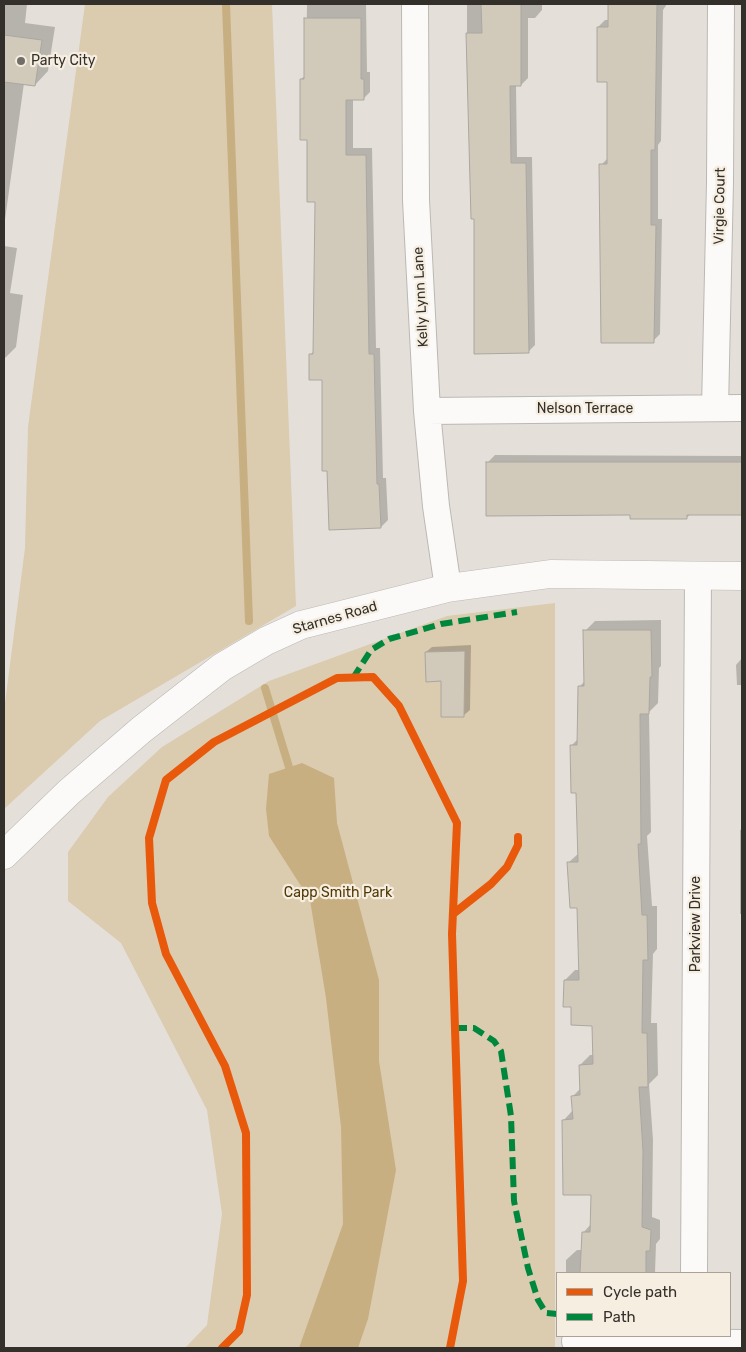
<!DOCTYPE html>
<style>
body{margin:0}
#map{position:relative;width:746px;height:1352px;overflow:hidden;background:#e4e0d9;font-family:Rubik,sans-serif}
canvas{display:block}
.frame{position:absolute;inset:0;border:5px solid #332f2a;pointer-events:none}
.legend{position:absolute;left:556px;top:1272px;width:175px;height:65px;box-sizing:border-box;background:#f6eee1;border:1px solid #a8a298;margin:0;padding:6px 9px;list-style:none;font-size:15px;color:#332f2a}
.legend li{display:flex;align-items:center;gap:10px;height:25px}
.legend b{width:25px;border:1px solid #a8a298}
</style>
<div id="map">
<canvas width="746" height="1352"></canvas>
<div class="frame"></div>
<ul class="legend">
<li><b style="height:6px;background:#e8590c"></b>Cycle path</li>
<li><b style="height:6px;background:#00873e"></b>Path</li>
</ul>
</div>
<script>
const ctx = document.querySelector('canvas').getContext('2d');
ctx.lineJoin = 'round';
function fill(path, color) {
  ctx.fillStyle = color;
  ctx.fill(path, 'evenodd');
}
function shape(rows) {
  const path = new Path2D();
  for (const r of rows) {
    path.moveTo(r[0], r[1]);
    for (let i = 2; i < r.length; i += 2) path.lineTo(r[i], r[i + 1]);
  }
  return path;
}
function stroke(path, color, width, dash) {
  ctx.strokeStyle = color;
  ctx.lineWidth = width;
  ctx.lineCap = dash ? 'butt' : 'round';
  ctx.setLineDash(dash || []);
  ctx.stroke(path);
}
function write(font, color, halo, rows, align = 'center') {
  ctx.font = font + ' Rubik,sans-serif';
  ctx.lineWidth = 4.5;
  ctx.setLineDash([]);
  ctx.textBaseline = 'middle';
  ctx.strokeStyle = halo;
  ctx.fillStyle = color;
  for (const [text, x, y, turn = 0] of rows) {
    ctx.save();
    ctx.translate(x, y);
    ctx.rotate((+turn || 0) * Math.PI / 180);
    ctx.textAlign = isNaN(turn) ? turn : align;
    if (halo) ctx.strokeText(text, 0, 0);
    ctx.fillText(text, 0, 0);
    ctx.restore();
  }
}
fill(shape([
 [85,4,272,4,296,606,100,721,4,809,4,711,25,548,28,427],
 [555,603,555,1348,185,1348,207,1325,222,1214,207,1110,121,943,68,901,68,852,108,797,162,747,269,681,447,616]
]), '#dbcbaf');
fill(shape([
 [302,763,334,778,337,823,379,980,379,1061,396,1170,368,1319,358,1348,299,1348,343,1224,341,1127,326,998,310,900,269,836,266,809,269,774]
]), '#c7af82');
fill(shape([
 [4,4,27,4,25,23,55,27,48,71,35,85,24,83,4,227],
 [307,4,366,4,367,72,370,72,370,92,363,99,353,99,353,148,372,148,376,348,380,348,383,478,386,478,388,520,381,527,323,379,310,355,315,350,316,201,301,79,306,75],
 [467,4,542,4,542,10,535,18,528,18,528,78,521,85,516,85,517,157,532,157,535,345,528,352,476,218,467,85],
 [609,4,667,4,663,10,661,141,658,145,658,219,662,219,660,334,653,341,601,165,608,158,608,81,598,27,605,20,609,20],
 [4,246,17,248,10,293,23,295,16,347,4,359],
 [495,455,742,456,742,514,691,514,686,518,631,514,488,462],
 [661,620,661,666,659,668,658,703,649,712,651,832,647,836,652,906,657,906,657,949,653,954,651,1023,657,1023,658,1075,649,1084,653,1140,652,1217,660,1220,660,1239,656,1244,655,1273,566,1273,566,1260,577,1250,582,1250,583,1233,591,1224,592,1194,563,1121,573,1110,573,1096,581,1088,580,1065,590,1055,594,1055,594,1024,573,1006,565,980,575,970,580,970,578,907,568,863,579,853,577,791,571,746,579,738,580,686,585,681,585,631,595,621],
 [471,645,470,710,464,715,426,652,432,647],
 [742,658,742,685,737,685,736,665],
 [742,829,742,914,740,914,740,830],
 [742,1215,742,1250,741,1250]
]), '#0003');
stroke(shape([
 [226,4,249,621],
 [265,688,292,777]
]), '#c7af82', 8);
const building = shape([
 [481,4,521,4,521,86,510,86,511,163,526,163,529,353,474,354,474,219,471,219,466,33,482,33,481,4],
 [608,4,657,4,655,150,651,150,651,225,656,225,654,343,601,343,599,164,607,164,607,82,597,82,597,27,608,27,608,4],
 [304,18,361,18,361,79,364,79,364,100,346,100,346,155,366,155,369,354,374,354,377,484,379,484,381,528,329,530,327,471,322,471,322,380,309,380,309,354,313,354,315,202,307,202,307,140,300,140,300,79,304,79,304,18],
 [4,35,42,40,35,86,4,82,4,35],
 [486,462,742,462,742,515,687,515,687,519,630,519,630,515,486,516,486,462],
 [583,630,651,630,652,677,650,677,649,714,640,714,641,844,638,844,642,915,647,915,648,960,643,960,642,1033,647,1033,648,1087,639,1087,643,1151,642,1227,651,1230,650,1251,646,1251,646,1273,580,1273,582,1232,590,1232,591,1195,563,1195,562,1120,573,1119,571,1096,580,1095,579,1065,593,1064,592,1026,571,1025,571,1007,563,1007,564,980,579,980,577,908,570,908,567,862,578,862,576,793,571,793,570,745,577,745,578,686,584,686,583,630],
 [465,651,464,717,441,717,441,681,426,682,425,652,465,651]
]);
fill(building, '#d1c9ba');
stroke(building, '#aaa6a1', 1);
const minor = shape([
 [415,4,416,200,427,411,436,506,448,588],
 [715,408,720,182,721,4],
 [427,411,742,408],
 [694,1273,698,575],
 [575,1341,742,1343]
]);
const secondary = shape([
 [4,855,69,792,141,730,222,667,266,641,301,625,448,588,550,574,742,576]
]);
stroke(minor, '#bbb8b3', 28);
stroke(secondary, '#bbb8b3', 29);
stroke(minor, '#fbfaf9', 26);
stroke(secondary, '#fbfaf9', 28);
stroke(shape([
 [353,678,371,650,389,639,441,624,517,612],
 [455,1028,474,1028,494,1041,501,1051,511,1116,514,1201,528,1268,538,1300,546,1313,557,1314]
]), '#00873e', 6, [12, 6]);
stroke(shape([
 [453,914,491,884,507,867,518,845,518,837],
 [222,1348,239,1331,247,1295,246,1133,225,1066,166,954,152,903,149,838,166,780,214,742,337,678,373,677,399,706,457,823,452,934,463,1281,450,1348]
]), '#e8590c', 8);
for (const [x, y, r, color] of [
 [21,61,5,"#716d67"]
]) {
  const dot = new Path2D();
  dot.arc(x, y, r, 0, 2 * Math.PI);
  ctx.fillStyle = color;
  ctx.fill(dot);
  stroke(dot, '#f6eee1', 2);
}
write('14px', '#332f2a', '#f6eee1', [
 ["Party City",31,61]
], 'left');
write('14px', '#332f2a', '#f6eee1', [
 ["Virgie Court",720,206,-89],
 ["Kelly Lynn Lane",421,297,-93],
 ["Nelson Terrace",585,409],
 ["Starnes Road",335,618,-16],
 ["Parkview Drive",696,924,-90]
]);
write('14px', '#513905', '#f6eee1', [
 ["Capp Smith Park",338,893]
]);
</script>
